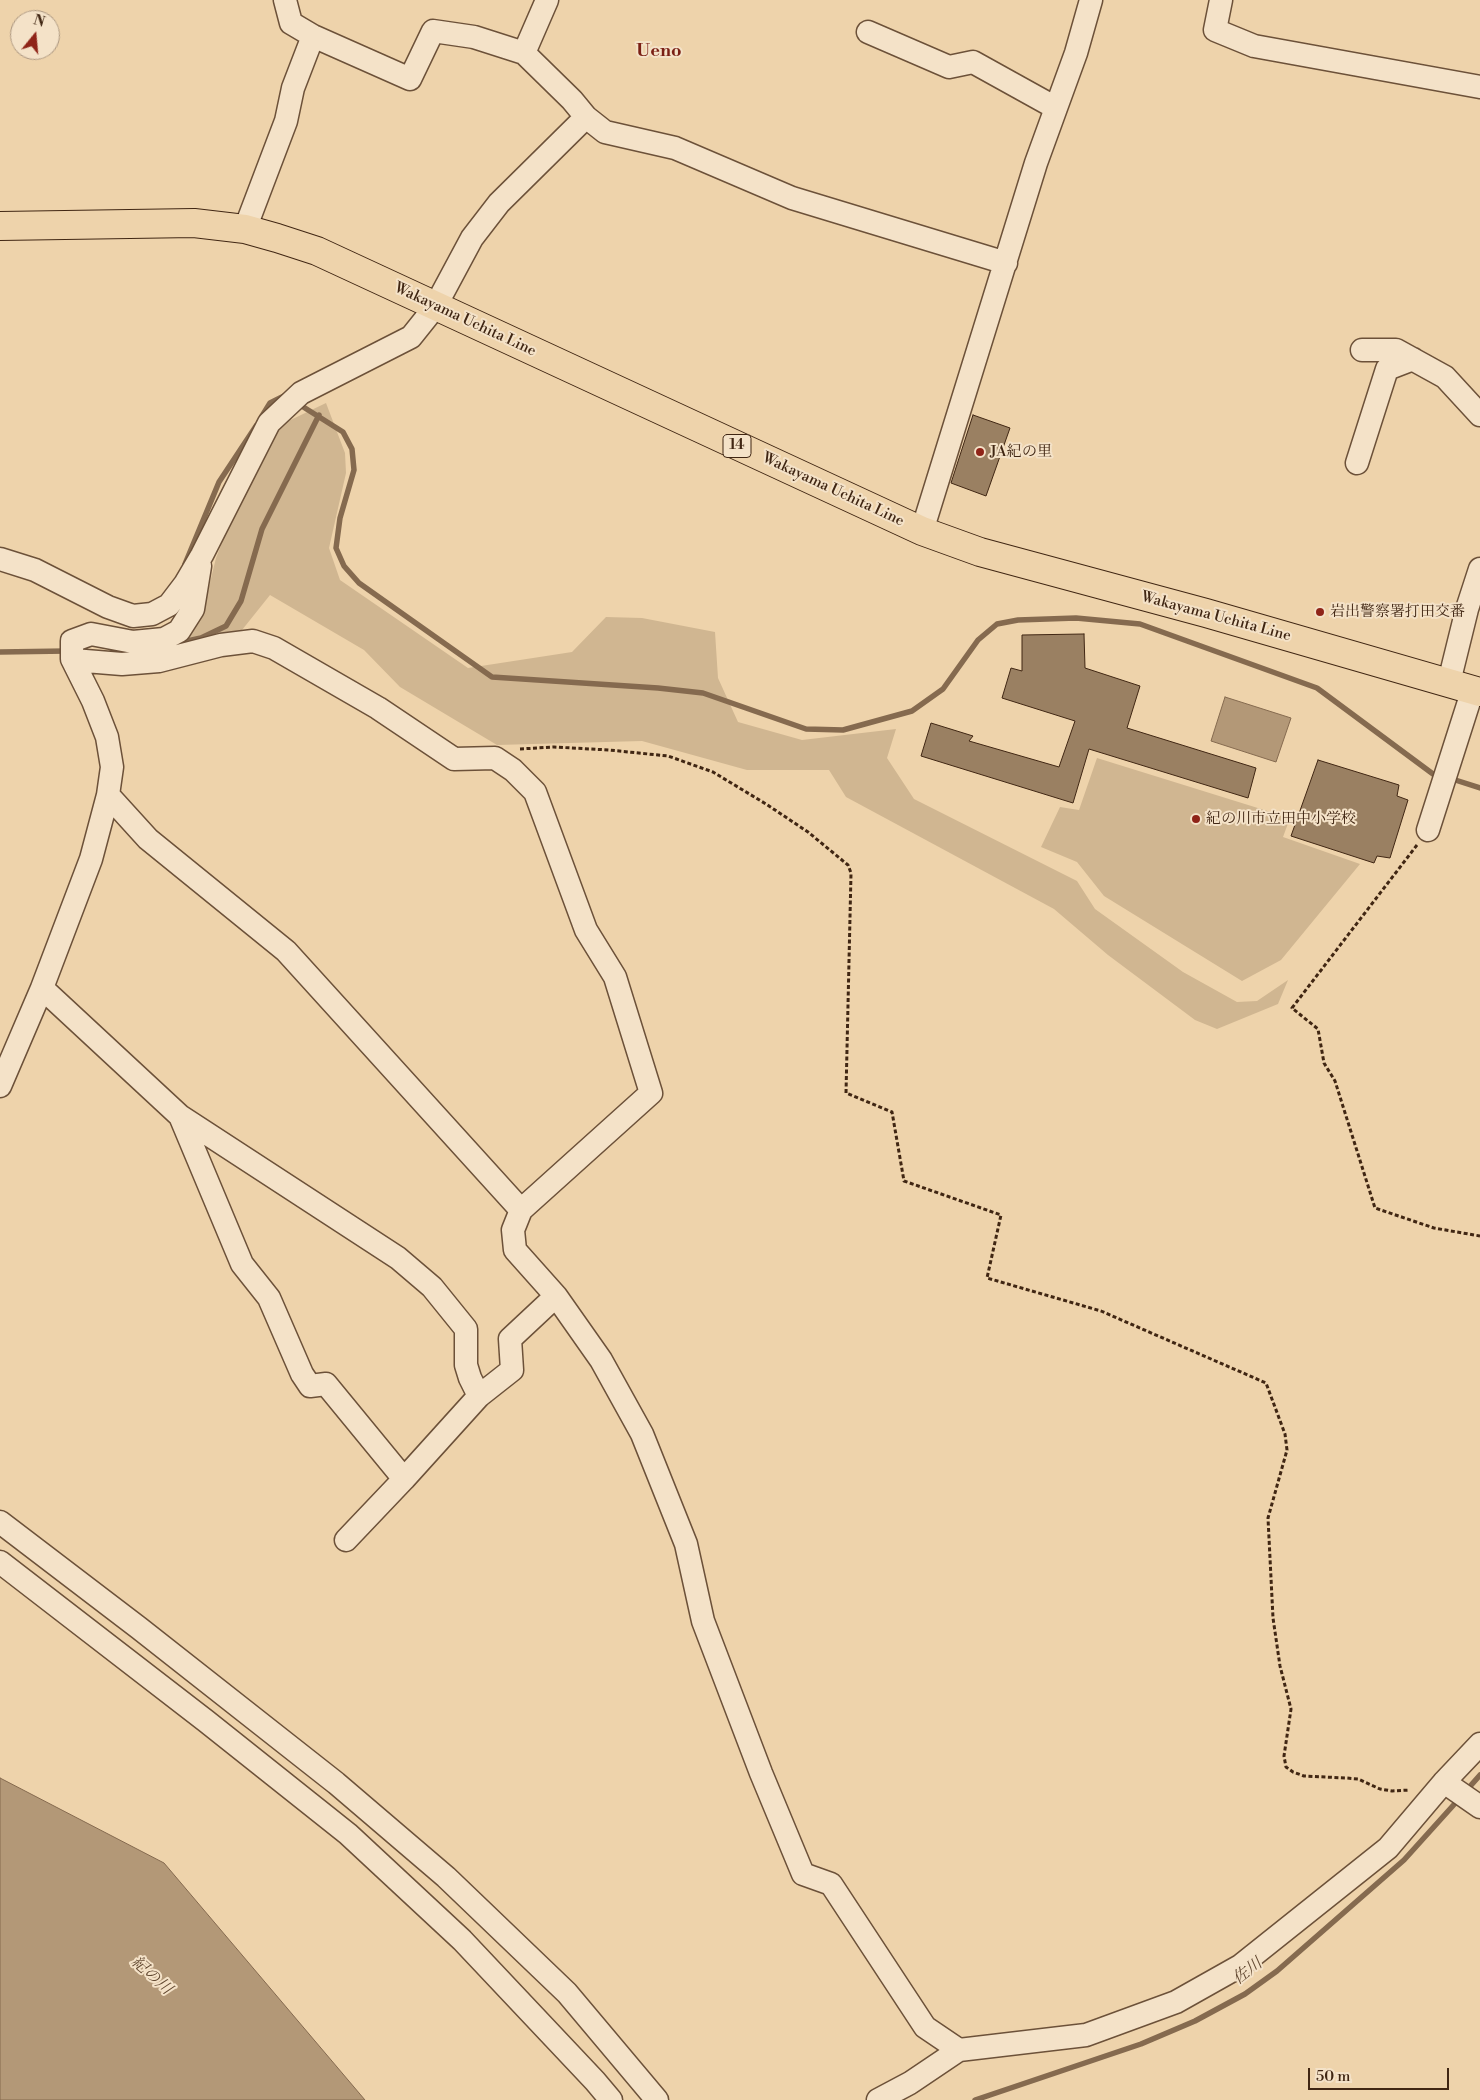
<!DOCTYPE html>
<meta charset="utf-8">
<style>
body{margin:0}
#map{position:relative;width:1480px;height:2100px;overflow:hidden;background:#eed3ab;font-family:"Libre Bodoni",serif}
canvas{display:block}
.north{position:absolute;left:10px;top:10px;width:50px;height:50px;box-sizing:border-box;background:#f4e2c8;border:1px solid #ac9780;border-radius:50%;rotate:17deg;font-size:14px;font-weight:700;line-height:20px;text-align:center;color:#402613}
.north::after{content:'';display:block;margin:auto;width:18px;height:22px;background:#8f2418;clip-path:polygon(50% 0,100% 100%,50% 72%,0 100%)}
.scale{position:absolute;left:1308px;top:2068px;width:141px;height:22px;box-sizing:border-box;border:2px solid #402613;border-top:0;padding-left:6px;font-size:15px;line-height:18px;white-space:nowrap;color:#402613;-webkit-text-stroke:4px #f4e2c8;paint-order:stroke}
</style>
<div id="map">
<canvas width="1480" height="2100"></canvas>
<div class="north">N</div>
<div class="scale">50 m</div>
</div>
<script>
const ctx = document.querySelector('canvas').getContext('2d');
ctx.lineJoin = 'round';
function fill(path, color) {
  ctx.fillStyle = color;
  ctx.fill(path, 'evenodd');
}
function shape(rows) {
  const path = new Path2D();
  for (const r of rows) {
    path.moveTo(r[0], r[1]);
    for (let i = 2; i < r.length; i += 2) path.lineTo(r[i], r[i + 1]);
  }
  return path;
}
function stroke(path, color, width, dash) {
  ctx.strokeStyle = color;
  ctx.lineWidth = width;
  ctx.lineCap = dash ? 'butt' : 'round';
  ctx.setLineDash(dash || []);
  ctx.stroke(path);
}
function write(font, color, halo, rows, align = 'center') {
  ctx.font = font + ' "Libre Bodoni","Noto Serif JP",serif';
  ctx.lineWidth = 4;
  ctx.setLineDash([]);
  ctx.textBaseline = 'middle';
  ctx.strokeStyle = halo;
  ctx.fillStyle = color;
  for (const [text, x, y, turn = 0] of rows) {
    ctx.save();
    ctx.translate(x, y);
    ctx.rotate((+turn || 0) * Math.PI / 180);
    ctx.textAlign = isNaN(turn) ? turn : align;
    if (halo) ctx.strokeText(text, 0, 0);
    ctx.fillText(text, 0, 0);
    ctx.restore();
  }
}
fill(shape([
 [326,403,345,453,346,473,329,548,340,580,468,668,572,652,606,617,642,618,715,632,718,678,738,722,802,740,896,729,887,758,914,799,1077,881,1095,909,1183,972,1237,1002,1257,1001,1288,980,1278,1004,1217,1029,1195,1020,1108,955,1054,909,846,797,829,770,747,770,642,741,497,745,400,687,364,650,270,595,242,630,174,652,204,607,216,558,242,491,276,427],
 [1097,758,1290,818,1283,837,1360,864,1281,960,1242,981,1104,896,1077,862,1041,847,1060,807,1079,810]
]), '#d0b691');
const water = shape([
 [1225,697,1291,718,1276,762,1211,741,1225,697],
 [0,1778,164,1863,365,2100,0,2100,0,1778]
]);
fill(water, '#b39877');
stroke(water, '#856a4f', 1);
stroke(shape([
 [297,403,343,432,352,449,354,470,340,518,336,548,344,566,359,583,492,677,658,688,703,693,806,729,843,730,912,711,943,689,978,640,997,624,1018,620,1076,618,1140,624,1317,688,1433,774,1440,776],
 [262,416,270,403,284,396],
 [185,564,219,482,256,426],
 [178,643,201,638,226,626,241,601,262,529,319,415],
 [0,652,67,651],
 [1449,778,1480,788],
 [1465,1792,1480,1775],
 [975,2100,1141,2044,1195,2021,1245,1994,1277,1971,1404,1860,1459,1799]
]), '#856a4f', 5.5);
const building = shape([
 [973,415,1010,428,986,496,951,483,973,415],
 [1084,634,1085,668,1140,686,1127,728,1256,768,1248,798,1089,749,1073,803,921,756,931,723,973,736,969,741,1059,767,1075,721,1002,698,1011,668,1022,671,1022,635,1084,634],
 [1318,760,1399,785,1397,796,1408,800,1390,858,1377,856,1374,863,1291,836,1318,760]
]);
fill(building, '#9a8062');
stroke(building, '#402613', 1);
const minor = shape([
 [285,0,291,23,313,36,410,79,433,31,474,37,524,53],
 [547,0,524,53,572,100,586,117,605,132,675,148,792,198,1006,263],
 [1221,0,1215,30,1254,46,1480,87],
 [868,32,949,67,973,62,1056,108],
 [245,229,286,121,293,88,313,36],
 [1362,350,1396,350,1445,377,1480,415],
 [1357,463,1387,369,1413,359],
 [922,531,1036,163,1076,53,1091,0],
 [0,559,35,570,108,607,133,616,152,614,169,605,185,584,202,555,269,423,301,393,411,337,435,307,472,238,499,203,586,117],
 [73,660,122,664,159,661,221,645,253,641,274,648,378,708,454,759,495,758,513,770,535,792,586,930,615,977,651,1093,521,1210,513,1230,515,1250,556,1296,601,1360,642,1434,686,1544,703,1621,761,1773,803,1874,831,1884,925,2027,959,2050],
 [1449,682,1467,609,1480,569],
 [108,795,148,839,286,951,521,1210],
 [1428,830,1473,689],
 [42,988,180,1116,398,1258,432,1287,466,1329,466,1365,470,1378,479,1396],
 [0,1086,42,988,91,859,108,795,112,767,107,737,93,701,72,659,72,641,91,634,133,642,164,639,179,631,193,609,200,566],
 [180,1116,242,1264,269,1298,302,1374,310,1386,326,1384,404,1479],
 [0,1522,139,1628,336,1783,446,1877,567,1993,657,2100],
 [346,1540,404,1479,479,1396,512,1370,510,1339,556,1296],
 [0,1562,206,1721,348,1834,462,1940,595,2081,611,2100],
 [1444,1782,1480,1807],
 [878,2100,910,2083,959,2050,1086,2035,1176,2002,1240,1966,1388,1848,1444,1782,1480,1744]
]);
const major = shape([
 [0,226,194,223,245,229,277,238,317,251,922,531,980,552,1206,613,1480,692]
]);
stroke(minor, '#6c5139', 25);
stroke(major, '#402613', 30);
stroke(shape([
 [520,749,554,747,609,750,668,756,713,772,766,804,808,832,848,865,851,873,846,1093,892,1112,904,1181,1001,1215,987,1278,1101,1311,1266,1383,1285,1434,1287,1450,1268,1518,1273,1618,1280,1666,1291,1709,1284,1756,1286,1767,1293,1772,1304,1776,1346,1778,1358,1779,1380,1789,1392,1791,1410,1790],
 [1417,845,1292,1008,1318,1029,1324,1063,1335,1081,1375,1208,1434,1228,1480,1236]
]), '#402613', 3, [4, 2.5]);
stroke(minor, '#f4e2c8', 22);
stroke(major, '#eed3ab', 28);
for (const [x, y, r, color] of [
 [980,452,5,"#8f2418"],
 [1320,612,5,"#8f2418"],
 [1196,819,5,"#8f2418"]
]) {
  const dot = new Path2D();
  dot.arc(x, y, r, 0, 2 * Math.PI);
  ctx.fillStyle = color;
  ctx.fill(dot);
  stroke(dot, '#f4e2c8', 2);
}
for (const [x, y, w] of [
 [737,446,28]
]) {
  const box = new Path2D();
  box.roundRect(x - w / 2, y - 11.5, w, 23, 4);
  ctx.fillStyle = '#f4e2c8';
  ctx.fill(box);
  stroke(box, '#402613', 1);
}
write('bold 14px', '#402613', null, [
 ["14",737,446]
]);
write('15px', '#402613', '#f4e2c8', [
 ["Wakayama Uchita Line",465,320,25],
 ["Wakayama Uchita Line",833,490,25],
 ["Wakayama Uchita Line",1216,617,15]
]);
write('15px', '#402613', '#f4e2c8', [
 ["JA紀の里",990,452],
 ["岩出警察署打田交番",1330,612],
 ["紀の川市立田中小学校",1206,819]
], 'left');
write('italic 16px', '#624831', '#f4e2c8', [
 ["佐川",1248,1972,-38],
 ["紀の川",151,1976,42]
]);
write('bold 18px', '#7a1f14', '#f4e2c8', [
 ["Ueno",659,52]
]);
</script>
